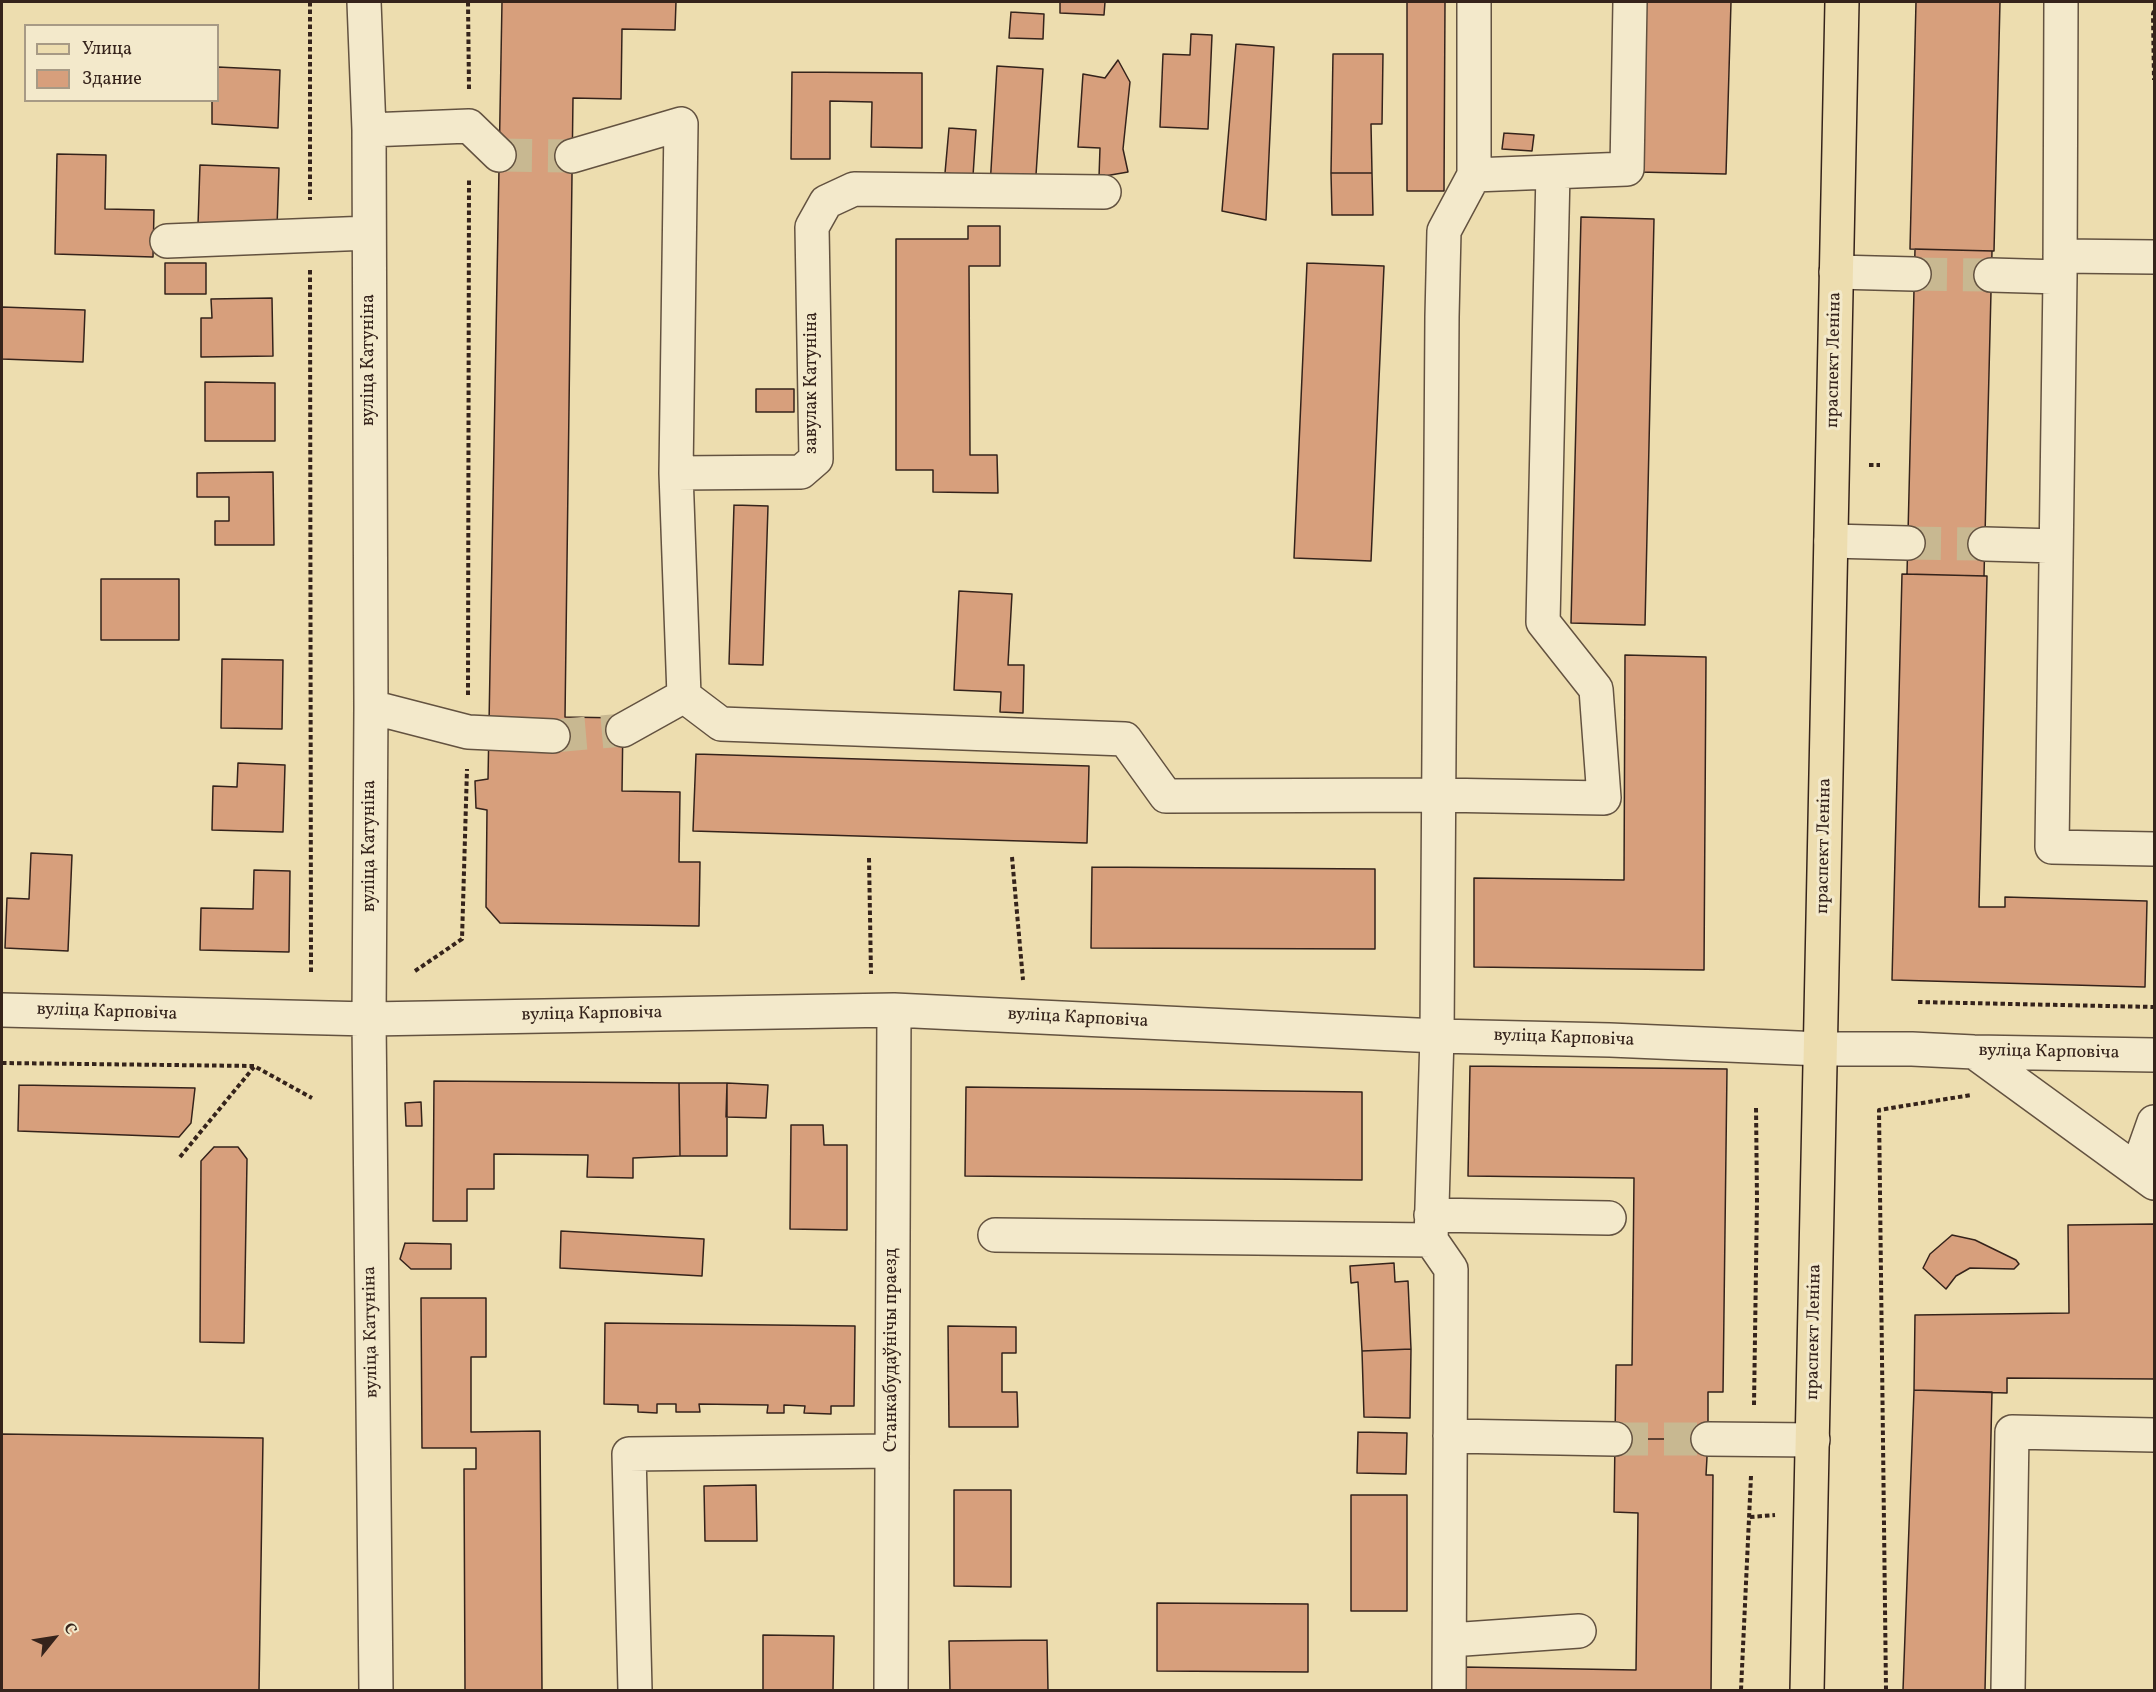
<!DOCTYPE html>
<meta charset="utf-8">
<style>
body{margin:0}
#map{position:relative;width:2156px;height:1692px;overflow:hidden;background:#edddaf;font-family:Vollkorn,serif}
canvas{display:block}
.frame{position:absolute;inset:0;border:3px solid #35231b;pointer-events:none}
.legend{position:absolute;left:24px;top:24px;width:195px;height:78px;box-sizing:border-box;background:#f3e9cb;border:2px solid #a79a85;margin:0;padding:8px 10px;list-style:none;font-size:18px;color:#35231b}
.legend li{display:flex;align-items:center;gap:12px;height:30px}
.legend b{width:30px;border:2px solid #a79a85}
.north{position:absolute;left:24px;top:1608px;width:60px;height:60px;-webkit-text-stroke:4px #f3e9cb;paint-order:stroke;rotate:60deg;font-size:16px;font-weight:700;line-height:24px;text-align:center;color:#35231b}
.north::after{content:'';display:block;margin:auto;width:21px;height:27px;background:#35231b;clip-path:polygon(50% 0,100% 100%,50% 72%,0 100%)}
</style>
<div id="map">
<canvas width="2156" height="1692"></canvas>
<div class="frame"></div>
<ul class="legend">
<li><b style="height:8px;background:#edddaf"></b>Улица</li>
<li><b style="height:16px;background:#d79f7c"></b>Здание</li>
</ul>
<div class="north">С</div>
</div>
<script>
const ctx = document.querySelector('canvas').getContext('2d');
ctx.lineJoin = 'round';
function fill(path, color) {
  ctx.fillStyle = color;
  ctx.fill(path, 'evenodd');
}
function shape(rows) {
  const path = new Path2D();
  for (const r of rows) {
    path.moveTo(r[0], r[1]);
    for (let i = 2; i < r.length; i += 2) path.lineTo(r[i], r[i + 1]);
  }
  return path;
}
function stroke(path, color, width, dash) {
  ctx.strokeStyle = color;
  ctx.lineWidth = width;
  ctx.lineCap = dash ? 'butt' : 'round';
  ctx.setLineDash(dash || []);
  ctx.stroke(path);
}
function write(font, color, halo, rows, align = 'center') {
  ctx.font = font + ' Vollkorn,serif';
  ctx.lineWidth = 6;
  ctx.setLineDash([]);
  ctx.textBaseline = 'middle';
  ctx.strokeStyle = halo;
  ctx.fillStyle = color;
  for (const [text, x, y, turn = 0] of rows) {
    ctx.save();
    ctx.translate(x, y);
    ctx.rotate((+turn || 0) * Math.PI / 180);
    ctx.textAlign = isNaN(turn) ? turn : align;
    if (halo) ctx.strokeText(text, 0, 0);
    ctx.fillText(text, 0, 0);
    ctx.restore();
  }
}
const building = shape([
 [502,2,676,2,675,30,622,29,621,99,573,98,565,717,623,718,622,791,680,792,679,862,700,862,699,926,500,923,486,907,487,810,476,808,475,781,488,779,502,2],
 [1060,2,1105,2,1104,15,1060,13,1060,2],
 [1407,2,1445,2,1444,191,1407,191,1407,2],
 [1642,2,1731,2,1726,174,1638,172,1642,2],
 [1916,2,2000,2,1994,251,1910,249,1916,2],
 [1011,12,1044,14,1043,39,1009,38,1011,12],
 [1191,34,1212,35,1208,129,1160,127,1163,54,1190,55,1191,34],
 [1236,44,1274,47,1266,220,1222,211,1236,44],
 [1333,54,1383,54,1382,124,1371,124,1372,173,1331,173,1333,54],
 [1118,60,1130,82,1123,149,1128,172,1099,177,1100,148,1078,147,1083,74,1105,78,1118,60],
 [997,66,1043,69,1035,190,990,187,997,66],
 [218,67,280,70,278,128,212,124,212,100,218,100,218,67],
 [792,72,922,73,922,148,871,147,872,102,830,101,830,159,791,159,792,72],
 [949,128,976,130,973,176,945,173,949,128],
 [1504,133,1534,135,1532,151,1502,149,1504,133],
 [57,154,106,155,105,209,154,210,153,257,55,254,57,154],
 [200,165,279,168,277,227,198,225,200,165],
 [1331,173,1372,173,1373,215,1332,215,1331,173],
 [1581,217,1654,219,1645,625,1571,623,1581,217],
 [968,226,1000,226,1000,266,969,266,970,455,997,455,998,493,933,492,933,470,896,470,896,239,968,239,968,226],
 [1915,249,1992,251,1984,576,1907,574,1915,249],
 [165,263,206,263,206,294,165,294,165,263],
 [1307,263,1384,266,1371,561,1294,558,1307,263],
 [272,298,273,356,201,357,201,318,212,318,211,299,272,298],
 [2,307,85,310,83,362,2,359,2,307],
 [205,382,275,383,275,441,205,441,205,382],
 [756,389,794,389,794,412,756,412,756,389],
 [273,472,274,545,215,545,215,521,229,521,229,497,197,497,197,473,273,472],
 [734,505,768,506,763,665,729,664,734,505],
 [1902,574,1987,576,1979,907,2005,907,2005,897,2147,901,2145,987,1892,980,1902,574],
 [101,579,179,579,179,640,101,640,101,579],
 [959,591,1012,594,1008,665,1024,665,1023,713,1000,712,1001,692,954,690,959,591],
 [1625,655,1706,657,1704,970,1474,967,1474,878,1624,880,1625,655],
 [222,659,283,660,282,729,221,728,222,659],
 [696,754,1089,766,1087,843,693,831,696,754],
 [238,763,285,765,283,832,212,830,213,786,237,787,238,763],
 [31,853,72,855,68,951,5,948,7,898,29,899,31,853],
 [1092,867,1375,869,1375,949,1091,948,1092,867],
 [254,870,290,871,289,952,200,950,201,908,253,909,254,870],
 [1470,1066,1727,1069,1723,1392,1708,1392,1708,1439,1615,1439,1616,1365,1632,1365,1634,1178,1468,1176,1470,1066],
 [434,1081,679,1083,680,1156,633,1158,633,1178,587,1177,588,1155,494,1154,494,1189,467,1189,467,1221,433,1221,434,1081],
 [679,1083,727,1083,727,1156,680,1156,679,1083],
 [727,1083,768,1085,766,1118,726,1117,727,1083],
 [19,1085,195,1088,191,1123,179,1137,18,1131,19,1085],
 [966,1087,1362,1092,1362,1180,965,1176,966,1087],
 [421,1102,422,1126,406,1126,405,1103,421,1102],
 [791,1125,823,1125,824,1145,847,1145,847,1230,790,1229,791,1125],
 [214,1147,238,1147,247,1159,244,1343,200,1342,201,1161,214,1147],
 [2154,1224,2154,1379,2007,1378,2007,1393,1914,1390,1915,1315,2069,1313,2068,1225,2154,1224],
 [561,1231,704,1239,702,1276,560,1268,561,1231],
 [1952,1235,1975,1240,2016,1260,2019,1264,2014,1269,1970,1268,1956,1276,1946,1289,1923,1268,1930,1254,1952,1235],
 [405,1243,451,1244,451,1269,411,1269,400,1259,405,1243],
 [1394,1263,1395,1282,1408,1281,1411,1349,1362,1351,1358,1282,1351,1283,1350,1266,1394,1263],
 [421,1298,486,1298,486,1357,471,1357,471,1432,540,1431,542,1690,465,1690,464,1469,476,1469,476,1448,422,1448,421,1298],
 [605,1323,855,1326,854,1406,831,1406,831,1414,804,1413,805,1406,784,1405,784,1413,767,1413,768,1405,699,1404,700,1412,676,1412,676,1404,657,1404,657,1413,638,1412,638,1405,604,1404,605,1323],
 [948,1326,1016,1327,1016,1353,1002,1353,1002,1392,1017,1392,1018,1427,949,1427,948,1326],
 [1411,1349,1410,1418,1364,1417,1362,1351,1411,1349],
 [1914,1390,1992,1392,1985,1690,1903,1690,1914,1390],
 [1358,1432,1407,1433,1406,1474,1357,1473,1358,1432],
 [2,1434,263,1438,259,1690,2,1690,2,1434],
 [1615,1439,1708,1439,1706,1475,1713,1475,1711,1690,1463,1690,1463,1667,1636,1670,1638,1513,1614,1512,1615,1439],
 [756,1485,757,1541,705,1541,704,1486,756,1485],
 [954,1490,1011,1490,1011,1587,954,1586,954,1490],
 [1351,1495,1407,1495,1407,1611,1351,1611,1351,1495],
 [1157,1603,1308,1604,1308,1672,1157,1671,1157,1603],
 [763,1635,834,1636,833,1690,763,1690,763,1635],
 [1047,1640,1048,1690,950,1690,949,1641,1047,1640]
]);
fill(building, '#d79f7c');
stroke(building, '#35231b', 1.5);
stroke(shape([
 [499,155,572,156],
 [1914,274,1991,275],
 [1908,543,1985,544],
 [553,736,623,730],
 [1615,1439,1708,1439]
]), '#c8b891', 33, [33, 16]);
const minor = shape([
 [364,2,369,130,371,707,369,1019,376,1690],
 [2061,2,2060,277,2052,847,2154,849],
 [369,130,469,126,499,155],
 [572,156,681,124,676,473,684,696,721,724,1125,739,1166,796,1438,795,1604,798,1596,689,1543,622,1553,172],
 [1474,175,1627,169,1630,2],
 [167,241,369,233],
 [2060,256,2154,257],
 [1836,272,1914,274],
 [1991,275,2060,277],
 [676,473,801,472,816,459,812,227,826,202,854,189,1104,192],
 [1831,541,1908,543],
 [1985,544,2056,546],
 [371,707,468,732,553,736],
 [623,730,684,696],
 [2,1010,369,1019,894,1010,1437,1036,1610,1040,1821,1049,1912,1049,1974,1052,2154,1055],
 [1974,1052,2154,1183],
 [2137,1170,2154,1122],
 [1431,1215,1609,1218],
 [995,1235,1431,1240],
 [1450,1436,1615,1439],
 [1708,1439,1813,1440],
 [1450,1640,1579,1631],
 [635,1690,629,1454,892,1451],
 [891,1690,894,1010],
 [1449,1690,1451,1269,1431,1240,1437,1036,1442,317,1444,231,1474,175,1474,2],
 [2008,1690,2012,1432,2154,1435]
]);
const major = shape([
 [1807,1690,1842,2]
]);
stroke(minor, '#635240', 36);
stroke(major, '#35231b', 36);
stroke(shape([
 [310,2,310,200],
 [468,2,469,89],
 [2154,11,2153,14,2154,80],
 [310,270,311,974],
 [1869,465,1880,465],
 [468,695,469,178],
 [1012,857,1023,980],
 [869,858,871,974],
 [415,971,462,939,467,769],
 [1918,1002,2154,1007],
 [2,1063,254,1066,312,1098],
 [180,1157,254,1067],
 [1754,1405,1757,1201,1756,1106],
 [1750,1517,1775,1515],
 [1741,1690,1751,1476],
 [1886,1690,1879,1110,1971,1095]
]), '#35231b', 4, [4.5, 3]);
stroke(minor, '#f3e9cb', 33);
stroke(major, '#edddaf', 33);
write('18px', '#35231b', '#f3e9cb', [
 ["вуліца Катуніна",370,360,-90],
 ["праспект Леніна",1835,360,-89],
 ["завулак Катуніна",813,383,-90],
 ["вуліца Катуніна",371,846,-90],
 ["праспект Леніна",1825,846,-89],
 ["вуліца Карповіча",107,1013,2],
 ["вуліца Карповіча",592,1015,-1],
 ["вуліца Карповіча",1078,1019,3],
 ["вуліца Карповіча",1564,1039,2],
 ["вуліца Карповіча",2049,1053,1],
 ["вуліца Катуніна",372,1332,-91],
 ["праспект Леніна",1815,1332,-89],
 ["Станкабудаўнічы праезд",893,1350,-90]
]);
</script>
